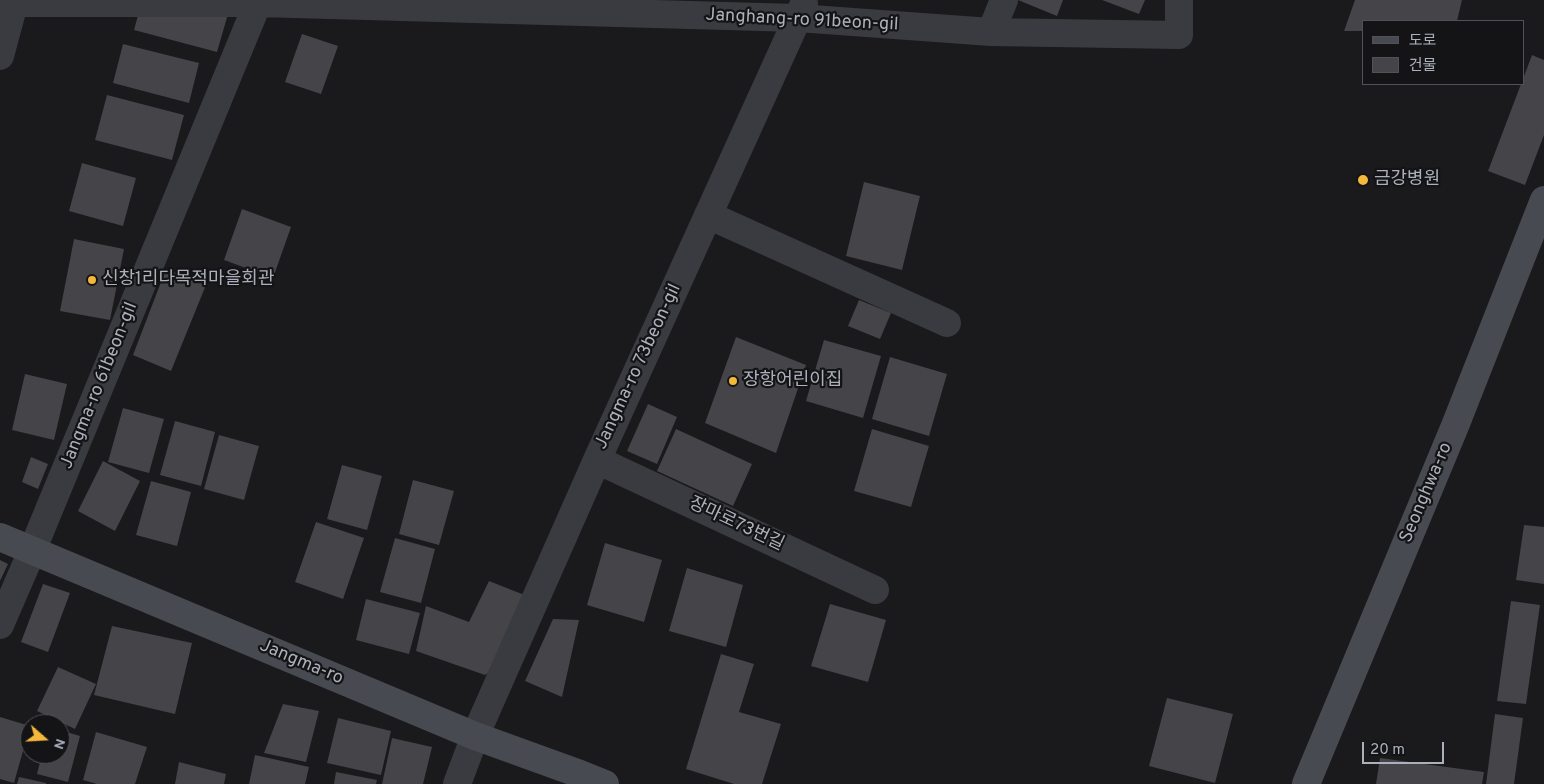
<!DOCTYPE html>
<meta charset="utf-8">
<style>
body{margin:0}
#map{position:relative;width:1544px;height:784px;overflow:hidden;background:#1a191c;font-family:Overpass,"Noto Sans KR",sans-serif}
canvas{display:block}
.legend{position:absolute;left:1362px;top:20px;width:162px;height:65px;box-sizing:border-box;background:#141417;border:1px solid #515259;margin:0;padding:6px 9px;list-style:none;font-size:15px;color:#acb0bb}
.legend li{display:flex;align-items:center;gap:10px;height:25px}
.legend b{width:25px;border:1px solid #515259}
.north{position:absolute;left:20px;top:714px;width:50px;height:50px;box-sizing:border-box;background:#141417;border:1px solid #515259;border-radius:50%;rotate:109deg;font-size:14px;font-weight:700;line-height:20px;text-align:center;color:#acb0bb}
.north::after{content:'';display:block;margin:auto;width:18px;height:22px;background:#f3b93a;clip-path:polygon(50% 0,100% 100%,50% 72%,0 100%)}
.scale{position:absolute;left:1362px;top:742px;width:82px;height:22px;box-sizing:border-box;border:2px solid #acb0bb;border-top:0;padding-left:6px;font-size:15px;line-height:18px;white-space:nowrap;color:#acb0bb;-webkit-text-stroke:4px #141417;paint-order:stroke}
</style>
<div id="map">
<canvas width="1544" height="784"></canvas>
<ul class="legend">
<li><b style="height:6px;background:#484a51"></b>도로</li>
<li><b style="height:14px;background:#444449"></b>건물</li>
</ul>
<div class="north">N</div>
<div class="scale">20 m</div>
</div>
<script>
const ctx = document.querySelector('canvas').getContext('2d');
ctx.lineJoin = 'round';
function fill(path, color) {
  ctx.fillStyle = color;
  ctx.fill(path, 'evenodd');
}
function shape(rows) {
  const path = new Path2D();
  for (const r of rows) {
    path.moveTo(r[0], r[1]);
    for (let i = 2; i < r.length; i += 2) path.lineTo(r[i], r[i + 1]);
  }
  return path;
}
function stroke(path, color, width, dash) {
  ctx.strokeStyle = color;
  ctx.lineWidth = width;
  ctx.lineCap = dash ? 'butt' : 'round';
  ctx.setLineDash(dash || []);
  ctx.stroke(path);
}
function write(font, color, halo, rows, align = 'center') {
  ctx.font = font + ' Overpass,"Noto Sans KR",sans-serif';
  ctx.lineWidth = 4.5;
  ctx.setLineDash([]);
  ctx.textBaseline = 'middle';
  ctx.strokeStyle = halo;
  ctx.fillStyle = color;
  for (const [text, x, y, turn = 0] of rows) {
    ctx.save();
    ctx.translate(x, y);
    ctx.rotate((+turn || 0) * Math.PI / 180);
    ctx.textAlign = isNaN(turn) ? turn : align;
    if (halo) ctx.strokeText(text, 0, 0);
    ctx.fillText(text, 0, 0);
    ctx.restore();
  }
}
fill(shape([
 [1018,0,1063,0,1057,16],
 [1102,0,1145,0,1139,14],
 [1355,0,1462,0,1457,21,1363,21,1363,31,1344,31],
 [140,8,228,14,217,52,134,30],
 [302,34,338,46,321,94,285,82],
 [123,44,199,63,189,103,113,83],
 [1532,55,1544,60,1544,135,1525,185,1488,171,1521,84,1523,84,1523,79],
 [107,95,184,115,172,160,95,140],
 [82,163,136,178,123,226,69,211],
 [864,182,920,196,902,270,846,256],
 [242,209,291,227,273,278,224,260],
 [74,239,124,249,110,320,60,311],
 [166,269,206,285,171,371,133,355],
 [859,300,891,313,880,339,848,326],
 [736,337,806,365,776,453,705,423],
 [824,340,881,356,863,418,806,401],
 [890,357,947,374,929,436,872,419],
 [25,374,67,384,54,440,12,430],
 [648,404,677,417,657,464,627,451],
 [123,408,164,419,149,473,108,462],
 [175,421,215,432,201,486,160,475],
 [676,429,752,464,733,506,657,471],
 [872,429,929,446,911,507,854,491],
 [219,435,259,446,244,500,204,489],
 [31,457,48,464,38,489,22,482],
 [103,461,140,481,115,531,78,511],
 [342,465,382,476,367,530,327,519],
 [413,480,454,491,439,545,399,534],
 [151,481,191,492,177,546,136,535],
 [316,522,364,538,343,599,295,582],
 [1524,525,1544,527,1544,584,1516,580],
 [395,538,435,549,421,603,380,592],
 [605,543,662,560,644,622,587,605],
 [0,560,8,564,0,581],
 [687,568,743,585,726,647,669,631],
 [489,581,527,596,495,668,485,675,416,651,426,606,469,622],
 [43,584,70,593,48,652,21,642],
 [366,599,420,613,409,654,356,640],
 [1511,601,1540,605,1526,704,1497,701],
 [830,604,886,620,868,682,811,666],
 [553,619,579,620,562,697,525,681],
 [112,626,192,643,175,714,94,695],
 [721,654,754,664,739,712,781,724,762,784,734,784,686,769],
 [58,667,96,684,75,729,37,711],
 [1167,698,1233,714,1215,783,1149,766],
 [283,704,319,711,306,762,264,753],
 [1495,714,1523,718,1514,784,1486,784],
 [0,717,30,726,14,783,0,779],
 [338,718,391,731,381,775,327,763],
 [60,730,80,736,68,782,37,774,42,754,60,754],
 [96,732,147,747,135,784,97,784,83,780],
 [392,738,432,747,423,784,382,784],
 [255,755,309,767,305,784,249,784],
 [1380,758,1484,772,1482,784,1376,784],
 [179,762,226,774,224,784,175,784],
 [336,772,377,780,376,784,334,784],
 [19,777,46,783,46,784,17,784]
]), '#444449');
stroke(shape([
 [5,0,14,3,258,3,798,18,991,32,1179,35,1179,0],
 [991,32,1004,0],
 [0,56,15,0],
 [708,215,947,323],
 [597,460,875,590],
 [0,625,32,551,259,0],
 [457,784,475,736,597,460,804,4]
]), '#3a3b41', 28);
stroke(shape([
 [0,537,475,736,580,774,605,784],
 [1306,784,1455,426,1544,200]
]), '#484a51', 28);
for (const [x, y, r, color] of [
 [1363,180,6,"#f3b93a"],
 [92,280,5,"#f3b93a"],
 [733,381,5,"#f3b93a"]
]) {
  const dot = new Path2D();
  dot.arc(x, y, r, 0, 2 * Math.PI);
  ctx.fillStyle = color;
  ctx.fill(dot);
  stroke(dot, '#141417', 2);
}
write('18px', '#acb0bb', '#141417', [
 ["Janghang-ro 91beon-gil",802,21,3],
 ["Jangma-ro 73beon-gil",639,367,-65],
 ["Jangma-ro 61beon-gil",100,386,-68],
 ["Seonghwa-ro",1427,493,-67],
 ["장마로73번길",736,525,25],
 ["Jangma-ro",301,663,23]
]);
write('18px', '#acb0bb', '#141417', [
 ["금강병원",1374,180],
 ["신창1리다목적마을회관",102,280],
 ["장항어린이집",743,381]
], 'left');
</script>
